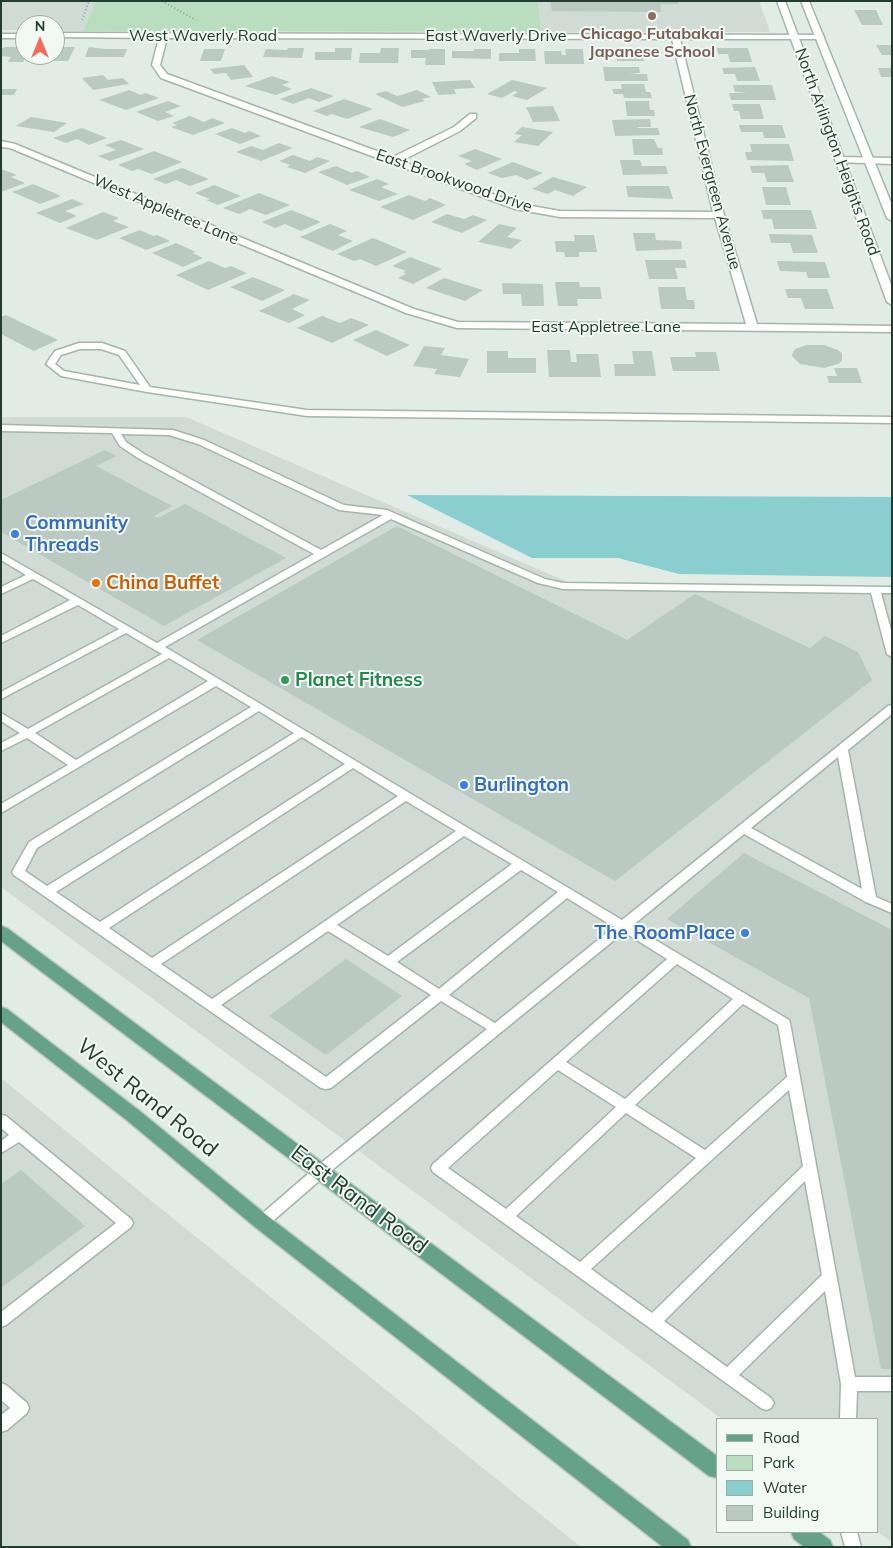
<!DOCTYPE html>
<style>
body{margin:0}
#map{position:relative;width:893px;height:1548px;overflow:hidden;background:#e1ece6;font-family:Mulish,sans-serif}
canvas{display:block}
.frame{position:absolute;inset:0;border:2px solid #223c32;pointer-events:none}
.legend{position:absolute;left:716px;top:1418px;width:162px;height:115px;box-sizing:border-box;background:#f2f8f4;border:1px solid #9fada6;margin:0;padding:6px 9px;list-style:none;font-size:15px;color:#223c32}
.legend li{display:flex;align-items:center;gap:10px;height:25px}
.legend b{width:25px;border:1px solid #9fada6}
.north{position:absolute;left:15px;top:15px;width:50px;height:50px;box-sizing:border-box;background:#f2f8f4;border:1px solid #9fada6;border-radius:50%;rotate:0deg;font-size:14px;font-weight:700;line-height:20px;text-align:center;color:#223c32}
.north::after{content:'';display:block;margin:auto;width:18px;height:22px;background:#f06d5b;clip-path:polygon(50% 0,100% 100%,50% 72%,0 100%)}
</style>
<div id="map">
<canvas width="893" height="1548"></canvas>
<div class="frame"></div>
<ul class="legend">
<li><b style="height:6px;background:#66a18b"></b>Road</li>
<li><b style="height:14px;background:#baddbf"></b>Park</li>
<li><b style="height:14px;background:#8aced0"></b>Water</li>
<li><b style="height:14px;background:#bac9c1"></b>Building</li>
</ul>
<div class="north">N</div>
</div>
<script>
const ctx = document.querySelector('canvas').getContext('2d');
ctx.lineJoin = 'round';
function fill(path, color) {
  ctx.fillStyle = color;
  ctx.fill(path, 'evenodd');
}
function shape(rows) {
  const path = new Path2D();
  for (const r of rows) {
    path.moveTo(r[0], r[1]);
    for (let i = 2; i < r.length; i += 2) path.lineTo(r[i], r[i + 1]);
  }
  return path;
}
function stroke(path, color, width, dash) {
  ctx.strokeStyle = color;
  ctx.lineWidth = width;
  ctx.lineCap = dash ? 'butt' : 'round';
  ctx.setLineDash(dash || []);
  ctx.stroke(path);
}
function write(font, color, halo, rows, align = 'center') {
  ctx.font = font + ' Mulish,sans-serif';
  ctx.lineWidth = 4;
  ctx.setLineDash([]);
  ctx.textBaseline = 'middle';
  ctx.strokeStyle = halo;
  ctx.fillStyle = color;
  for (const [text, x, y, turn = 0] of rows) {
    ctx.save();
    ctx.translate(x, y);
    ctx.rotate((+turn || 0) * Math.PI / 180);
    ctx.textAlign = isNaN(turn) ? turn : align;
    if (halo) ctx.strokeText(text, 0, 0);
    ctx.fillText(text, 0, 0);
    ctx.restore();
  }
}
fill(shape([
 [1,1,96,1,83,31,55,31,55,25,25,25,25,30,1,30],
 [538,1,759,1,770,32,541,32],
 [1,417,186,417,584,589,892,592,892,1542,877,1531,877,1419,722,1419,1,887],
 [1,1078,159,1207,581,1547,1,1547]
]), '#d0dbd5');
fill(shape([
 [96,1,538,1,541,32,83,31]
]), '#baddbf');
fill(shape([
 [407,495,892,497,892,577,679,574,618,558,532,558]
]), '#8aced0');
fill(shape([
 [550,1,678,1,679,4,660,4,661,12,552,11],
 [854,10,876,10,883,25,862,25],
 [876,45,892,45,892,55,882,55],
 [5,47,25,47,26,55,23,62,8,62,11,57,1,56,1,49],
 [57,47,75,47,68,61,36,61,39,55,55,55],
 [89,47,105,49,127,49,124,57,85,57],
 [288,48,304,48,302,58,263,57,266,49,287,50],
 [335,48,352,48,351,60,315,60,315,52,335,52],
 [381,48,399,48,398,63,359,63,360,53,380,53],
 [615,48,638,48,639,56,643,56,644,61,617,61],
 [717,48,748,48,752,62,730,62,728,54,718,54],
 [204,49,225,49,221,61,200,61],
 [429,49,445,49,445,65,425,65,426,58,411,58,411,50,429,50],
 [474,49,491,49,491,59,452,58,452,51,474,51],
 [519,49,535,49,536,61,499,61,499,53,519,53],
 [565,49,583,49,584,64,545,64,544,51,561,51,562,55,566,55],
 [244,65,253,77,231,80,226,73,214,74,210,69],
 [603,67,639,67,640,73,628,74,647,74,648,81,605,81],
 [755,67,760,81,737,81,735,74,724,74,722,68],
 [878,68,892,68,892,77,881,77],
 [103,75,108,80,123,78,129,84,93,90,82,78],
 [272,76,290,82,282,85,292,89,276,95,245,86],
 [470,80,475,88,454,89,456,94,438,95,432,82],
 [512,80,547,88,527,100,512,96,518,92,514,91,502,98,487,94],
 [621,84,644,84,646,92,650,92,652,98,624,98,623,94,614,94,612,89,622,89],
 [733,85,772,85,776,100,731,100,729,93,749,93,735,92],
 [311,88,334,96,319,102,309,98,293,104,280,99],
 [1,89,17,89,14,95,1,95],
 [129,90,141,95,146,93,159,98,126,110,99,100],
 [417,90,431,97,421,99,425,101,402,107,375,94,386,91,397,96],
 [344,99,373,109,347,119,332,114,327,116,313,111],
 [168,101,181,106,165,112,174,116,158,121,136,112],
 [625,101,649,101,650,110,654,110,655,116,627,116],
 [732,104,760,104,764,119,741,119,739,111,734,111],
 [553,106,560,121,533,122,526,107],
 [190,116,204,122,212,118,225,123,193,135,171,127,177,125,172,123],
 [31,117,67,123,54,132,16,126],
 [380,119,410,130,393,137,359,127],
 [650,119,651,127,638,127,638,128,658,128,660,135,615,136,612,120],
 [739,125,782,125,786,138,764,138,763,132,741,132],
 [522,127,553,132,538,146,514,142,522,135,514,134],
 [82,128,107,138,89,145,77,139,66,143,53,138],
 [232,128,245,133,249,131,261,136,240,144,215,134],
 [632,139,654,139,658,148,662,148,663,155,634,155],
 [121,140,144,149,110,161,98,156,116,150,105,145],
 [279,143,293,148,261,161,236,152,251,146,263,150],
 [750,144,789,144,794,161,747,160,745,152,752,152],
 [475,149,502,159,477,170,464,164,472,161,458,156],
 [154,151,182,162,152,174,138,169,132,171,118,165],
 [293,155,310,161,317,157,330,161,305,173,287,167,290,165,279,161],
 [620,160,640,160,642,166,666,166,668,174,623,175],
 [513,162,543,173,527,180,516,175,502,178,488,173],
 [788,165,794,182,767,182,764,173,752,173,750,166],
 [336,166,352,173,357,171,370,177,347,185,318,172],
 [182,168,209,179,190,186,176,180,166,184,153,179],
 [1,169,17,175,11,177,25,183,1,192],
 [553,177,587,187,573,196,555,190,548,194,532,189],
 [377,179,389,184,381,187,398,194,379,201,349,190],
 [33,184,61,196,40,204,12,192],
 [214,185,241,196,218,205,206,200,210,199,195,193],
 [626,186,669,186,673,199,628,197],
 [762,187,786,187,791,205,766,205],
 [259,193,290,205,266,215,250,209,239,214,223,208],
 [409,195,425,201,430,198,446,205,413,220,380,207],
 [72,199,84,204,65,211,77,216,60,223,36,213],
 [291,210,321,222,301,231,285,224,275,228,262,222],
 [761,210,811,210,817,229,774,229,772,219,764,219],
 [103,212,119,218,113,221,129,227,97,240,66,228],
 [447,214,464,219,473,215,487,220,462,233,431,222],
 [330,224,347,231,338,235,353,241,333,251,300,237],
 [499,224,517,228,507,237,522,240,511,249,478,242],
 [140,230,153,236,157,235,170,241,146,250,119,238],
 [633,233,655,233,656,240,681,241,682,249,636,251],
 [769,234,812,235,818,253,793,253,790,243,771,243],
 [574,235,594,235,597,252,579,252,579,257,565,257,564,252,556,252,555,241,575,241],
 [373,238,407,252,376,266,360,259,354,261,337,254],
 [176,243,196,252,192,253,203,258,183,267,152,253],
 [410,257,442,269,413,284,398,278,406,274,403,272,406,271,392,266],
 [645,260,685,260,687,268,675,268,678,279,649,279],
 [209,261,225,268,231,266,247,273,208,290,176,275],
 [777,261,825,262,830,278,808,278,806,272,780,271],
 [253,277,285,290,262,301,230,287],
 [444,278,483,290,465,301,426,288],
 [555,282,579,282,580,287,600,287,602,299,577,299,578,306,558,306],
 [502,283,543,284,544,306,522,306,521,294,503,294],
 [658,287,685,287,687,300,694,300,695,309,661,309],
 [785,289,827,289,834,309,805,309,801,298,788,298],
 [294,294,310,300,292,309,305,315,289,323,259,311],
 [6,315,58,340,34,351,1,334,1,317],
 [322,316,340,323,351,318,369,325,332,343,297,328],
 [376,330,410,345,387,356,353,340],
 [807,345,824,345,838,350,842,353,842,361,838,364,824,368,800,364,792,356,793,352,795,349],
 [424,346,445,348,441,355,469,359,460,377,434,374,437,369,413,366],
 [547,350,570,350,571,362,577,362,576,354,598,354,601,377,549,377],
 [487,351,508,351,508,358,536,358,536,373,487,373],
 [632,351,652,351,656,376,615,376,614,364,634,364],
 [695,352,716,352,720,371,673,371,670,357,696,357],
 [834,368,857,368,862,383,829,383,827,376,837,376],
 [105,450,117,456,96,466,172,506,154,516,158,518,185,504,286,558,164,626,1,532,1,500],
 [397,526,627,640,695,594,810,648,825,636,858,652,872,680,615,881,197,640],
 [744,853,892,930,892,1369,881,1369,809,998,667,919],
 [346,959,402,996,326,1055,269,1016],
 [21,1170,85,1226,1,1288,1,1184]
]), '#bac9c1');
const lane = shape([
 [79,343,102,343,125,351,150,387,307,410,892,417,892,423,307,416,147,392,61,376,46,364,55,351,79,343],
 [80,349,101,349,119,355,140,385,64,371,55,364,61,355,80,349],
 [1,425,173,430,204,440,344,505,387,510,545,579,563,583,892,587,892,593,881,593,892,634,892,657,887,654,871,593,563,589,538,583,391,519,165,647,622,920,888,706,892,705,892,714,848,750,876,897,892,904,892,913,866,902,744,834,632,926,789,1020,790,1023,855,1377,892,1377,892,1391,857,1391,856,1419,840,1419,841,1384,825,1291,739,1375,771,1398,774,1403,771,1408,766,1410,761,1408,433,1172,431,1168,433,1164,667,959,624,932,326,1175,267,1226,262,1228,257,1226,255,1222,257,1218,316,1167,487,1029,441,1001,331,1088,326,1089,321,1088,14,875,12,872,29,842,251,707,216,686,1,813,1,804,68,765,27,738,1,751,1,743,20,733,1,721,1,713,28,729,162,654,126,633,1,699,1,692,119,629,78,605,1,643,1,636,70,600,33,579,1,594,1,587,26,575,1,560,1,553,157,643,314,554,138,458,120,446,112,433,1,431,1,425],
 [121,434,169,435,198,444,339,510,383,515,321,550,144,454,126,442,121,434],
 [169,658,208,681,76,760,35,733,169,658],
 [259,711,294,733,47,886,25,871,37,848,259,711],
 [302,737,345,764,100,922,56,892,302,737],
 [838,757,862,889,751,828,838,757],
 [353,768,398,796,152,958,109,928,353,768],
 [406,801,456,831,212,999,161,964,406,801],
 [464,836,512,864,388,956,337,925,464,836],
 [521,870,558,892,439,989,397,962,521,870],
 [567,898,614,927,495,1023,449,995,567,898],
 [328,931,431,995,326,1077,221,1005,328,931],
 [677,964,733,999,625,1099,566,1062,677,964],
 [743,1004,778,1025,787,1077,705,1150,635,1105,743,1004],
 [558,1070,616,1107,506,1209,448,1168,558,1070],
 [789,1090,803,1166,652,1313,591,1269,789,1090],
 [626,1113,696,1158,580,1262,516,1216,626,1113],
 [805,1181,822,1275,727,1367,664,1321,805,1181],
 [1,1115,6,1116,131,1219,133,1223,131,1227,6,1325,1,1327,1,1312,116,1223,19,1142,1,1153,1,1141,9,1135,1,1128,1,1115],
 [1,1383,6,1385,27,1403,29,1408,27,1413,7,1430,1,1432,1,1415,10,1408,1,1400,1,1383],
 [841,1532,857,1532,861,1547,845,1547,841,1532]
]);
const street = shape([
 [55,33,823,35,824,37,820,39,680,39,724,215,757,324,892,326,892,332,457,328,406,313,10,148,1,147,1,141,15,144,414,309,458,322,746,324,715,218,560,217,515,209,161,78,152,65,159,38,55,37,55,33],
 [167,38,672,39,713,212,560,211,520,204,401,161,460,131,476,118,476,114,470,114,454,127,393,157,167,74,160,65,167,38],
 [1,34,25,34,25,38,1,38,1,34],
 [839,157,892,158,892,164,836,162,836,158,839,157]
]);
const secondary = shape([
 [777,1,785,1,892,287,892,305,887,302,777,1],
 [801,1,809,1,892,205,892,221,887,218,801,1]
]);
const primary = shape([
 [1,926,7,928,717,1456,717,1478,709,1476,1,941,1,926],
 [1,1007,7,1009,141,1112,269,1217,688,1540,691,1547,663,1547,255,1227,129,1122,1,1022,1,1007],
 [791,1532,819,1532,830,1540,833,1547,804,1547,794,1539,791,1532]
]);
stroke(lane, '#a4b4ac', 3);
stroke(street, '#a4b4ac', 3);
stroke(secondary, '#a0b7ac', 3);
stroke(primary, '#c1c8c6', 3);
stroke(shape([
 [162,1,196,20],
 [82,20,89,1]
]), '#82af9b', 2, [1, 2.5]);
fill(lane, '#fff');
fill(street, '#fff');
fill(secondary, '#fff');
fill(primary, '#66a18b');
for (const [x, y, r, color] of [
 [652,16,5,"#8d6e63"],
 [15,534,5,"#3f7fe0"],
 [96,583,5,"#e8710a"],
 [285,680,5,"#2e9e5b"],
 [464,785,5,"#3f7fe0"],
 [745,933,5,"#3f7fe0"]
]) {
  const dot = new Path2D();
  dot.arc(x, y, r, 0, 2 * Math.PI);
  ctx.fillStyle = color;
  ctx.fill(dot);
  stroke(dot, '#f2f8f4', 2);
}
write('bold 16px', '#785e54', '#f2f8f4', [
 ["Chicago Futabakai",652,34],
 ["Japanese School",652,52]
]);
write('16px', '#223c32', '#f2f8f4', [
 ["West Waverly Road",203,36],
 ["East Waverly Drive",496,36],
 ["North Arlington Heights Road",837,152,70],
 ["East Brookwood Drive",454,181,19],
 ["North Evergreen Avenue",712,182,75],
 ["West Appletree Lane",166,210,23],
 ["East Appletree Lane",606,327]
]);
write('bold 19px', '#366cbe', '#f2f8f4', [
 ["Community",25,523],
 ["Threads",25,545],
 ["Burlington",474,785],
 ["The RoomPlace",735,933,"right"]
], 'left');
write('bold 19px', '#c56008', '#f2f8f4', [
 ["China Buffet",106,583]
], 'left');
write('bold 19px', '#27864d', '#f2f8f4', [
 ["Planet Fitness",295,680]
], 'left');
write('22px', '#223c32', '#f2f8f4', [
 ["West Rand Road",147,1098,39],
 ["East Rand Road",359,1200,37]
]);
</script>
